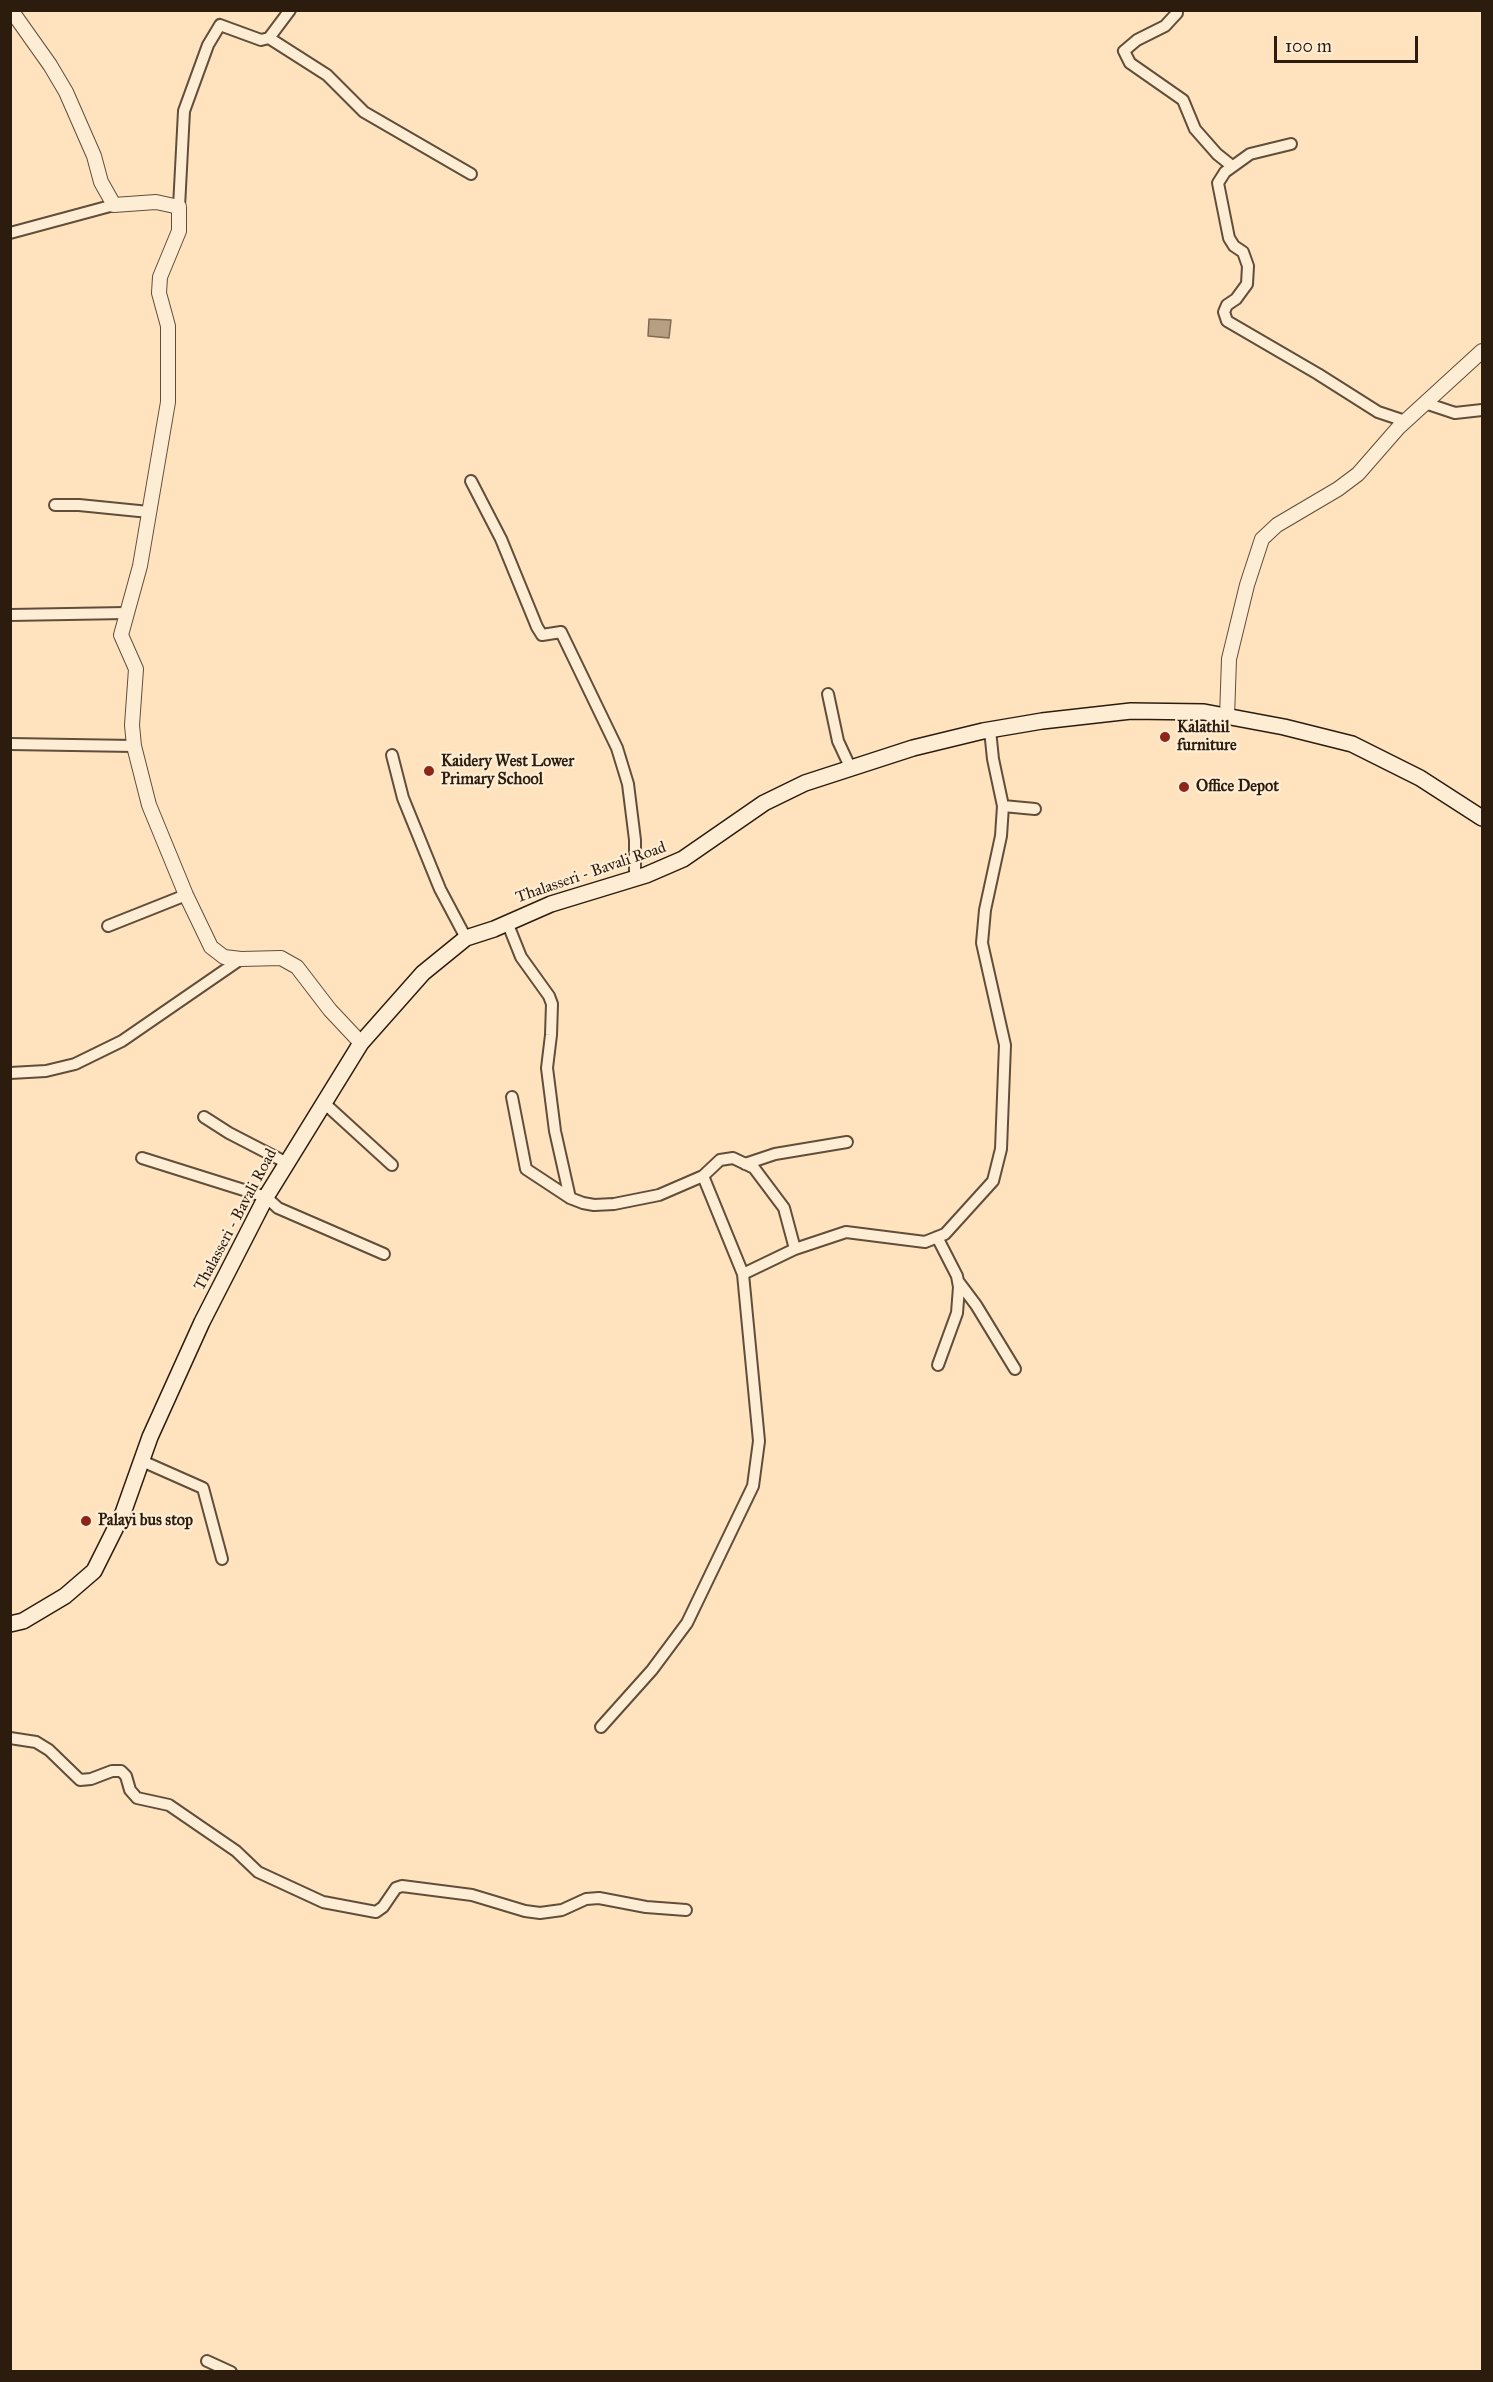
<!DOCTYPE html>
<style>
body{margin:0}
#map{position:relative;width:1493px;height:2382px;overflow:hidden;background:#fee3be;font-family:"IM FELL Great Primer",serif}
canvas{display:block}
.frame{position:absolute;inset:0;border:12px solid #2b1c0e;pointer-events:none}
.scale{position:absolute;left:1274px;top:36px;width:144px;height:27px;box-sizing:border-box;border:3px solid #2b1c0e;border-top:0;padding-left:8px;font-size:18px;line-height:21px;white-space:nowrap;color:#2b1c0e;-webkit-text-stroke:4px #feedd5;paint-order:stroke}
</style>
<div id="map">
<canvas width="1493" height="2382"></canvas>
<div class="frame"></div>
<div class="scale">100 m</div>
</div>
<script>
const ctx = document.querySelector('canvas').getContext('2d');
ctx.lineJoin = 'round';
function fill(path, color) {
  ctx.fillStyle = color;
  ctx.fill(path, 'evenodd');
}
function shape(rows) {
  const path = new Path2D();
  for (const r of rows) {
    path.moveTo(r[0], r[1]);
    for (let i = 2; i < r.length; i += 2) path.lineTo(r[i], r[i + 1]);
  }
  return path;
}
function stroke(path, color, width, dash) {
  ctx.strokeStyle = color;
  ctx.lineWidth = width;
  ctx.lineCap = dash ? 'butt' : 'round';
  ctx.setLineDash(dash || []);
  ctx.stroke(path);
}
function write(font, color, halo, rows, align = 'center') {
  ctx.font = font + ' "IM FELL Great Primer",serif';
  ctx.lineWidth = 4.5;
  ctx.setLineDash([]);
  ctx.textBaseline = 'middle';
  ctx.strokeStyle = halo;
  ctx.fillStyle = color;
  for (const [text, x, y, turn = 0] of rows) {
    ctx.save();
    ctx.translate(x, y);
    ctx.rotate((+turn || 0) * Math.PI / 180);
    ctx.textAlign = isNaN(turn) ? turn : align;
    if (halo) ctx.strokeText(text, 0, 0);
    ctx.fillText(text, 0, 0);
    ctx.restore();
  }
}
const water = shape([
 [649,319,671,320,669,338,648,336,649,319]
]);
fill(water, '#b69f82');
stroke(water, '#7e6b54', 1.5);
const minor = shape([
 [1177,10,1177,13,1165,26,1137,40,1124,51,1130,63,1183,100,1195,129,1217,154,1232,166],
 [269,38,327,75,364,112,471,174],
 [1291,144,1250,154,1225,172,1218,183,1229,238,1234,246,1243,252,1248,266,1247,284,1236,299,1227,305,1224,312,1227,321,1318,374,1378,412,1405,421],
 [179,207,184,111,208,45,220,25,261,40,269,38,290,10],
 [10,233,114,205],
 [1425,403,1455,413,1482,410],
 [471,481,501,539,537,627,542,635,561,632,617,748,628,784,635,840,635,878],
 [55,505,79,505,149,512],
 [10,615,126,613],
 [828,694,838,741,851,769],
 [10,744,134,746],
 [392,755,403,798,440,889,466,938],
 [1003,806,1035,809],
 [507,922,521,957,549,996,552,1004,551,1035,547,1068,555,1131,570,1198],
 [108,926,186,895],
 [10,1073,46,1071,75,1064,122,1041,241,959],
 [512,1097,526,1169,570,1198,583,1203,594,1205,614,1204,659,1195,703,1176,720,1160,733,1158,754,1168,784,1208,795,1249,846,1232,925,1242,945,1234,993,1181,1001,1149,1005,1045,982,943,985,910,1001,836,1003,806,993,759,990,730],
 [323,1102,392,1165],
 [204,1117,229,1133,287,1163],
 [142,1158,266,1197,278,1208,384,1254],
 [745,1164,775,1154,847,1142],
 [937,1237,957,1276,959,1287,957,1313,938,1365],
 [743,1274,795,1249],
 [958,1281,976,1305,1015,1369],
 [142,1461,203,1488,222,1559],
 [601,1727,652,1670,687,1623,753,1486,759,1441,743,1274,703,1176],
 [10,1738,36,1742,49,1750,80,1780,91,1779,112,1771,121,1771,126,1776,130,1790,137,1798,169,1805,236,1851,258,1872,323,1902,376,1912,383,1907,396,1888,402,1886,472,1895,525,1911,540,1913,562,1910,586,1899,599,1898,646,1907,686,1910],
 [207,2361,231,2372]
]);
const tertiary = shape([
 [11,10,50,65,66,92,94,156,101,182,114,205,156,202,179,207,179,231,160,277,159,293,168,326,168,402,140,566,121,635,136,669,132,725,134,746,149,805,186,895,211,947,224,957,241,959,281,958,297,967,330,1010,361,1043],
 [1227,717,1229,659,1247,585,1262,539,1277,525,1338,489,1358,474,1399,427,1482,351]
]);
const secondary = shape([
 [10,1624,23,1621,65,1596,94,1571,123,1513,150,1437,202,1322,266,1197,361,1043,423,973,466,938,494,929,551,904,646,875,683,859,764,803,805,783,913,748,983,731,1042,721,1131,711,1204,712,1284,727,1352,744,1420,778,1482,818]
]);
stroke(minor, '#604e3a', 14);
stroke(tertiary, '#604e3a', 16);
stroke(secondary, '#2b1c0e', 18);
stroke(minor, '#feedd5', 10);
stroke(tertiary, '#feedd5', 14);
stroke(secondary, '#feedd5', 15);
for (const [x, y, r, color] of [
 [1165,737,6,"#8f2418"],
 [429,771,6,"#8f2418"],
 [1184,787,6,"#8f2418"],
 [86,1521,6,"#8f2418"]
]) {
  const dot = new Path2D();
  dot.arc(x, y, r, 0, 2 * Math.PI);
  ctx.fillStyle = color;
  ctx.fill(dot);
  stroke(dot, '#feedd5', 2);
}
write('bold 16px', '#2b1c0e', '#feedd5', [
 ["Kalathil",1177,728],
 ["furniture",1177,746],
 ["Kaidery West Lower",441,762],
 ["Primary School",441,780],
 ["Office Depot",1196,787],
 ["Palayi bus stop",98,1521]
], 'left');
write('16px', '#2b1c0e', '#feedd5', [
 ["Thalasseri - Bavali Road",591,873,-19],
 ["Thalasseri - Bavali Road",236,1220,-62]
]);
</script>
